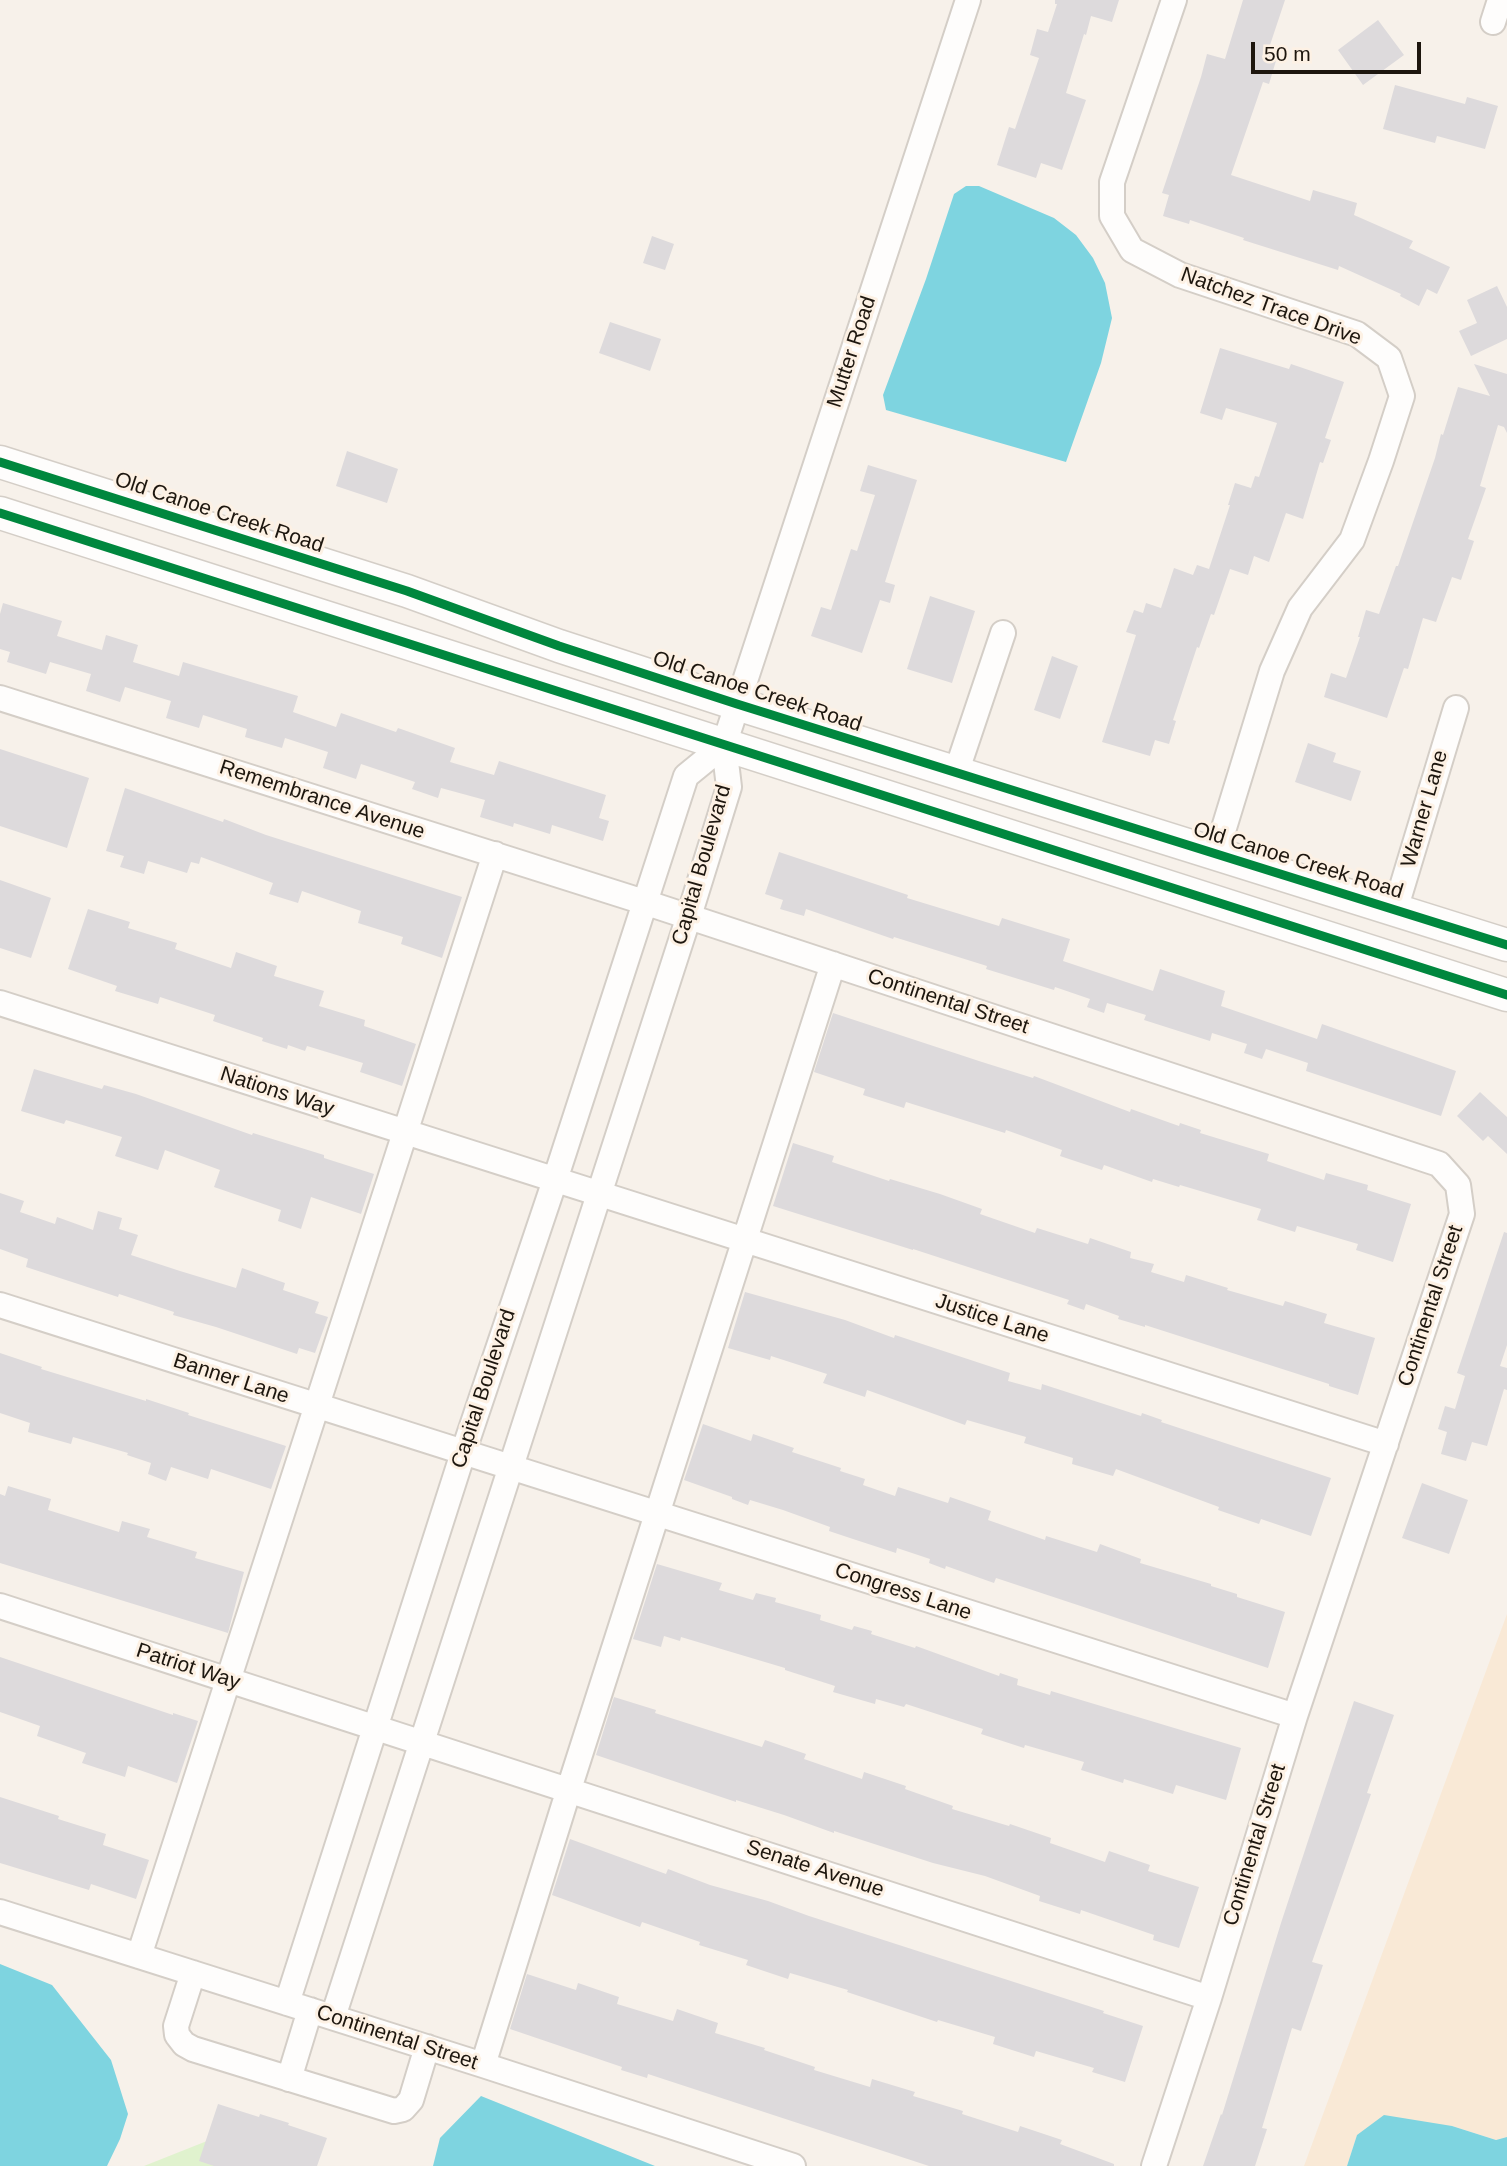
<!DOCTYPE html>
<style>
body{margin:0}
#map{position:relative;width:1507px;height:2166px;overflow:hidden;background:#f7f1ea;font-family:Arial,sans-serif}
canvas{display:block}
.scale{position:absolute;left:1251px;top:42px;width:170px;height:32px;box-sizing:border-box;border:4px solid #1d160e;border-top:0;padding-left:9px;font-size:21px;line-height:24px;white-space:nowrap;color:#1d160e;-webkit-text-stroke:5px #fdf1e4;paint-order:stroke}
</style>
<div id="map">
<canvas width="1507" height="2166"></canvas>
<div class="scale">50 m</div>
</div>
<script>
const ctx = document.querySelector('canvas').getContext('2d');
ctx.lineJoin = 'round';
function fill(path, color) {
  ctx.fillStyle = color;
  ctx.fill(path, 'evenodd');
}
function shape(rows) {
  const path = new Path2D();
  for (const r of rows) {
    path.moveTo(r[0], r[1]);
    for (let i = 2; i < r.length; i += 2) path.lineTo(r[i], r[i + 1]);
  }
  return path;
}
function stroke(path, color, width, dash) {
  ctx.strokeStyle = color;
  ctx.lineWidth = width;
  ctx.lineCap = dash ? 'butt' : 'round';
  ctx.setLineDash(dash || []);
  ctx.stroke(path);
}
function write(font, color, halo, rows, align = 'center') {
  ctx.font = font + ' Arial,sans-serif';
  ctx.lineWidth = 6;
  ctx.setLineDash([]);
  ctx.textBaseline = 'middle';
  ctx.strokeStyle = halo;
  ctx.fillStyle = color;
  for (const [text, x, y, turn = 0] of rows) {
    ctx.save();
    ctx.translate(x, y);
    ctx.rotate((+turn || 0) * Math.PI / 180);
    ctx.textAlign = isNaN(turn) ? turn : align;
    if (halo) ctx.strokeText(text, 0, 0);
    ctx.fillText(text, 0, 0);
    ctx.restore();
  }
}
fill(shape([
 [1507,1614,1507,2137,1496,2140,1452,2126,1357,2135,1347,2166,1304,2166]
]), '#f9e9d6');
fill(shape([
 [212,2139,304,2166,144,2166]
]), '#e0f2ce');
fill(shape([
 [966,186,979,186,1054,218,1076,235,1093,258,1105,283,1112,318,1101,363,1066,462,886,410,883,395,926,279,954,194],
 [0,1964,52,1985,111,2060,128,2114,120,2139,107,2166,0,2166],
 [481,2096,655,2166,433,2166,440,2138],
 [1384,2115,1452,2126,1496,2140,1507,2137,1507,2166,1347,2166,1357,2135]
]), '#7ed4e0');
fill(shape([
 [1055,0,1119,0,1112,22,1091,16,1086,35,1084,34,1066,93,1086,100,1062,170,1041,163,1036,178,997,165,1009,127,1015,129,1039,58,1030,55,1037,29,1048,32,1057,4,1055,4],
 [1243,0,1285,0,1268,51,1278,54,1269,84,1263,82,1231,175,1310,201,1313,190,1357,203,1354,215,1413,241,1409,248,1450,267,1437,294,1427,289,1419,306,1400,296,1401,294,1339,266,1338,270,1243,240,1244,238,1190,220,1189,224,1163,216,1169,195,1162,193,1201,77,1207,54,1225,59],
 [1378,20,1404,55,1363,85,1338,50],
 [1395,85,1465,104,1467,97,1498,106,1485,149,1437,136,1435,143,1383,129],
 [652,236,674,244,665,270,643,263],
 [1497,286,1507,307,1507,339,1471,356,1459,331,1477,323,1467,300],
 [610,322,661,339,650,371,599,353],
 [1220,348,1289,369,1291,364,1344,382,1325,438,1331,440,1323,463,1320,462,1303,519,1286,513,1269,562,1254,556,1248,575,1230,569,1214,615,1211,614,1199,648,1197,647,1173,720,1176,721,1169,744,1155,740,1150,756,1102,742,1136,635,1126,632,1134,610,1143,613,1146,603,1161,608,1174,568,1193,575,1197,565,1209,569,1230,505,1228,505,1235,483,1251,488,1255,476,1259,477,1277,423,1226,408,1222,420,1200,413],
 [1474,364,1507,374,1507,433,1504,427,1498,425,1480,486,1486,488,1468,539,1474,541,1461,580,1452,577,1436,622,1423,618,1408,669,1404,668,1387,718,1324,697,1331,673,1346,678,1360,637,1358,637,1366,610,1379,614,1396,566,1398,566,1435,458,1441,434,1443,435,1458,387,1490,396],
 [347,451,398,469,387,503,336,486],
 [868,465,917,480,885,582,895,585,890,603,880,600,862,653,811,636,821,607,831,610,851,549,857,551,875,495,860,491],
 [930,596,975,611,952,683,907,669],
 [3,603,62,621,57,636,102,650,106,635,138,645,133,662,179,676,183,662,298,696,293,712,336,727,341,713,396,732,398,728,455,748,450,762,494,775,499,761,606,795,599,818,609,821,603,841,552,825,550,834,514,823,513,827,480,817,485,800,441,788,438,798,412,789,415,782,361,764,356,779,323,768,328,752,285,738,282,748,245,737,247,729,203,715,199,728,166,718,171,701,125,687,120,702,86,691,91,674,50,662,46,674,7,662,10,652,0,649,0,614],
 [1052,656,1078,666,1060,719,1034,710],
 [1308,743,1336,753,1333,762,1361,771,1351,801,1295,782],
 [0,749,89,778,67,848,0,826],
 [125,788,223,822,224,819,266,835,462,897,442,958,401,944,403,937,358,923,361,911,302,891,298,903,269,894,273,883,201,857,199,864,191,862,187,873,148,861,144,874,120,867,124,856,106,851],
 [779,852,908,895,907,898,999,926,1002,918,1070,939,1063,961,1153,991,1160,969,1225,991,1221,1006,1317,1039,1322,1024,1456,1071,1441,1116,1306,1071,1308,1063,1266,1049,1262,1059,1244,1053,1247,1044,1212,1033,1210,1041,1144,1020,1146,1015,1107,1003,1104,1013,1087,1007,1090,999,1055,987,1054,990,986,969,987,966,894,937,893,939,806,909,804,916,780,909,783,900,765,894],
 [0,880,51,898,31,958,0,948],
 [88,909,130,922,128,928,177,943,175,949,231,968,236,952,277,966,274,976,324,991,319,1006,365,1020,364,1026,416,1044,402,1086,360,1072,363,1063,307,1046,305,1051,288,1045,287,1049,262,1041,263,1038,213,1021,215,1015,160,997,158,1004,115,991,117,986,68,969],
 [833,1013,982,1062,1033,1078,1034,1076,1130,1112,1131,1109,1179,1126,1180,1123,1201,1130,1200,1133,1269,1154,1267,1161,1324,1180,1326,1173,1368,1185,1367,1190,1411,1204,1393,1262,1356,1250,1358,1244,1297,1226,1295,1232,1257,1220,1261,1209,1180,1185,1179,1187,1153,1179,1152,1182,1104,1165,1102,1170,1060,1156,1062,1150,1006,1130,1005,1133,906,1102,904,1108,863,1095,865,1089,814,1072],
 [34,1069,102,1089,104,1085,136,1094,252,1135,253,1133,324,1155,324,1158,374,1174,361,1214,311,1197,301,1229,278,1221,281,1210,214,1187,220,1170,165,1150,158,1170,115,1156,122,1137,66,1120,64,1124,21,1111],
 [1480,1092,1507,1117,1507,1154,1488,1136,1483,1141,1457,1116],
 [793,1143,834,1156,832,1162,889,1181,890,1179,940,1194,982,1209,980,1214,1035,1233,1037,1228,1088,1244,1090,1238,1131,1252,1130,1258,1154,1264,1151,1272,1184,1282,1186,1275,1228,1288,1227,1290,1283,1306,1285,1301,1327,1314,1324,1323,1375,1338,1358,1395,1329,1386,1329,1384,1145,1325,1145,1327,1118,1319,1119,1316,1086,1304,1084,1310,1067,1304,1069,1300,913,1249,913,1250,773,1206],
 [0,1193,24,1201,20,1212,55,1224,57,1217,93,1230,98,1211,122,1218,119,1229,138,1235,131,1255,180,1271,236,1288,242,1268,285,1283,283,1290,319,1302,315,1313,328,1317,315,1353,299,1348,297,1354,216,1327,173,1315,174,1312,119,1294,118,1297,26,1267,28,1259,0,1249],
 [1504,1232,1507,1233,1507,1345,1500,1366,1507,1368,1507,1390,1504,1389,1487,1446,1472,1442,1466,1461,1441,1454,1447,1432,1438,1429,1445,1406,1455,1409,1465,1376,1457,1373],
 [745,1292,845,1320,894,1338,895,1335,1010,1373,1008,1381,1041,1390,1042,1384,1141,1416,1142,1413,1162,1420,1161,1422,1331,1478,1311,1536,1261,1519,1259,1524,1218,1510,1219,1507,1116,1469,1113,1476,1072,1464,1073,1458,1024,1443,1026,1437,967,1420,965,1425,867,1390,865,1397,823,1383,827,1374,771,1356,770,1360,728,1348],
 [0,1353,42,1367,41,1369,146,1401,146,1399,189,1413,188,1415,286,1446,271,1489,211,1469,208,1479,171,1467,166,1481,148,1474,151,1463,127,1455,128,1453,73,1437,71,1444,28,1432,30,1423,0,1413],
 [703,1424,751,1441,753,1434,794,1448,792,1452,841,1468,840,1471,865,1479,863,1485,895,1496,898,1487,948,1503,950,1497,991,1511,988,1520,1045,1540,1046,1536,1097,1552,1100,1544,1141,1559,1140,1563,1211,1584,1211,1586,1237,1594,1237,1597,1285,1612,1268,1668,996,1578,994,1583,946,1566,945,1569,929,1563,930,1559,897,1548,896,1553,853,1539,829,1531,830,1527,783,1510,750,1500,748,1505,732,1499,732,1497,684,1480],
 [1422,1483,1468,1500,1449,1554,1402,1538],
 [8,1486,51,1499,48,1510,119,1532,122,1521,150,1529,147,1537,197,1552,195,1558,244,1572,228,1633,0,1563,0,1494,5,1496],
 [657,1564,722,1583,719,1590,753,1600,756,1593,776,1598,775,1602,821,1615,820,1620,852,1630,854,1626,872,1631,871,1634,915,1648,916,1646,999,1676,1000,1673,1018,1679,1017,1685,1050,1695,1051,1691,1241,1748,1226,1800,1176,1785,1173,1794,1124,1779,1123,1783,1081,1770,1084,1762,1025,1745,1024,1748,981,1734,983,1729,906,1704,904,1707,876,1699,875,1704,833,1692,835,1686,785,1670,785,1668,681,1637,680,1641,664,1636,661,1647,633,1639],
 [0,1657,173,1715,173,1713,198,1721,177,1783,128,1766,125,1777,82,1763,86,1753,37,1736,40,1726,0,1712],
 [614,1697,656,1710,655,1713,762,1747,765,1740,806,1754,804,1759,862,1779,864,1772,906,1786,905,1789,953,1806,952,1809,1009,1826,1010,1824,1051,1838,1050,1843,1105,1862,1109,1851,1150,1865,1148,1871,1199,1887,1179,1948,1153,1940,1154,1935,1081,1910,1080,1914,1039,1901,1040,1896,985,1876,933,1863,834,1831,834,1833,784,1815,736,1800,736,1802,596,1755],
 [1354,1701,1394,1715,1367,1793,1371,1794,1312,1962,1323,1965,1301,2031,1292,2028,1262,2128,1267,2129,1255,2166,1203,2166,1221,2114,1222,2115,1281,1923],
 [0,1797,59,1816,58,1819,106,1834,103,1845,149,1860,136,1899,91,1884,89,1890,0,1863],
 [570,1839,666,1874,668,1869,710,1885,768,1901,809,1916,1104,2011,1103,2013,1143,2026,1125,2082,1092,2072,1094,2068,1036,2051,1034,2057,993,2044,995,2037,938,2020,937,2022,847,1992,848,1990,790,1973,788,1979,746,1965,748,1960,699,1945,700,1942,642,1922,640,1927,552,1895],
 [527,1974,576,1990,578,1983,619,1997,617,2004,673,2021,677,2009,718,2023,715,2033,765,2048,764,2050,815,2067,814,2070,870,2087,872,2079,915,2092,913,2096,963,2111,962,2114,1018,2132,1020,2126,1062,2140,1060,2144,1114,2164,1114,2166,929,2166,648,2074,647,2078,621,2070,622,2067,510,2029],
 [218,2104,259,2117,260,2114,289,2123,288,2125,327,2138,317,2166,214,2166,199,2161]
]), '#dddadc');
const minor = shape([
 [1174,0,1112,182,1112,216,1132,250,1180,275,1357,334,1389,358,1402,396,1381,461,1352,540,1300,608,1272,671,1216,854],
 [1493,22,1500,0],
 [0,698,644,902,1439,1164,1458,1185,1462,1214,1295,1716,1209,1998,1154,2166],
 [956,773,1003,633],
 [1395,910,1456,708],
 [0,1003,1386,1444],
 [0,1305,1295,1716],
 [0,1606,1209,1998],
 [0,1912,483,2065,793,2166],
 [139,1956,495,854],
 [193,1973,176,2026,177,2035,184,2044,193,2049,394,2111,403,2109,411,2100,427,2047],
 [287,2003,463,1453,555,1180,686,776,724,745],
 [333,2017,689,916,729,787,724,745,968,0],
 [483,2065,569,1789,833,964],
 [289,2079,310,2010]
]);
const major = shape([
 [0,462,407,591,559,646,737,704,1507,945],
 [0,513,1507,995]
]);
stroke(minor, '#d4cec7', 28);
stroke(major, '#d4cec7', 35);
stroke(minor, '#fefdfc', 24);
stroke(major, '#fefdfc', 32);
stroke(shape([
 [0,462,407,591,559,646,737,704,1507,945],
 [0,513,1507,995]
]), '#00873e', 9);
write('21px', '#1d160e', '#fdf1e4', [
 ["Natchez Trace Drive",1271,307,20],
 ["Mutter Road",852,352,-72],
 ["Old Canoe Creek Road",219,513,18],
 ["Old Canoe Creek Road",757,692,18],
 ["Remembrance Avenue",322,800,18],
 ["Warner Lane",1425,809,-74],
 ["Old Canoe Creek Road",1298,861,17],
 ["Capital Boulevard",702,865,-74],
 ["Continental Street",948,1002,18],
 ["Nations Way",277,1092,18],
 ["Continental Street",1431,1306,-72],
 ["Justice Lane",992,1319,18],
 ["Banner Lane",231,1379,18],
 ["Capital Boulevard",484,1389,-72],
 ["Congress Lane",903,1592,18],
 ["Patriot Way",188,1667,18],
 ["Continental Street",1255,1845,-73],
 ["Senate Avenue",815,1869,18],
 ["Continental Street",397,2038,18]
]);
</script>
